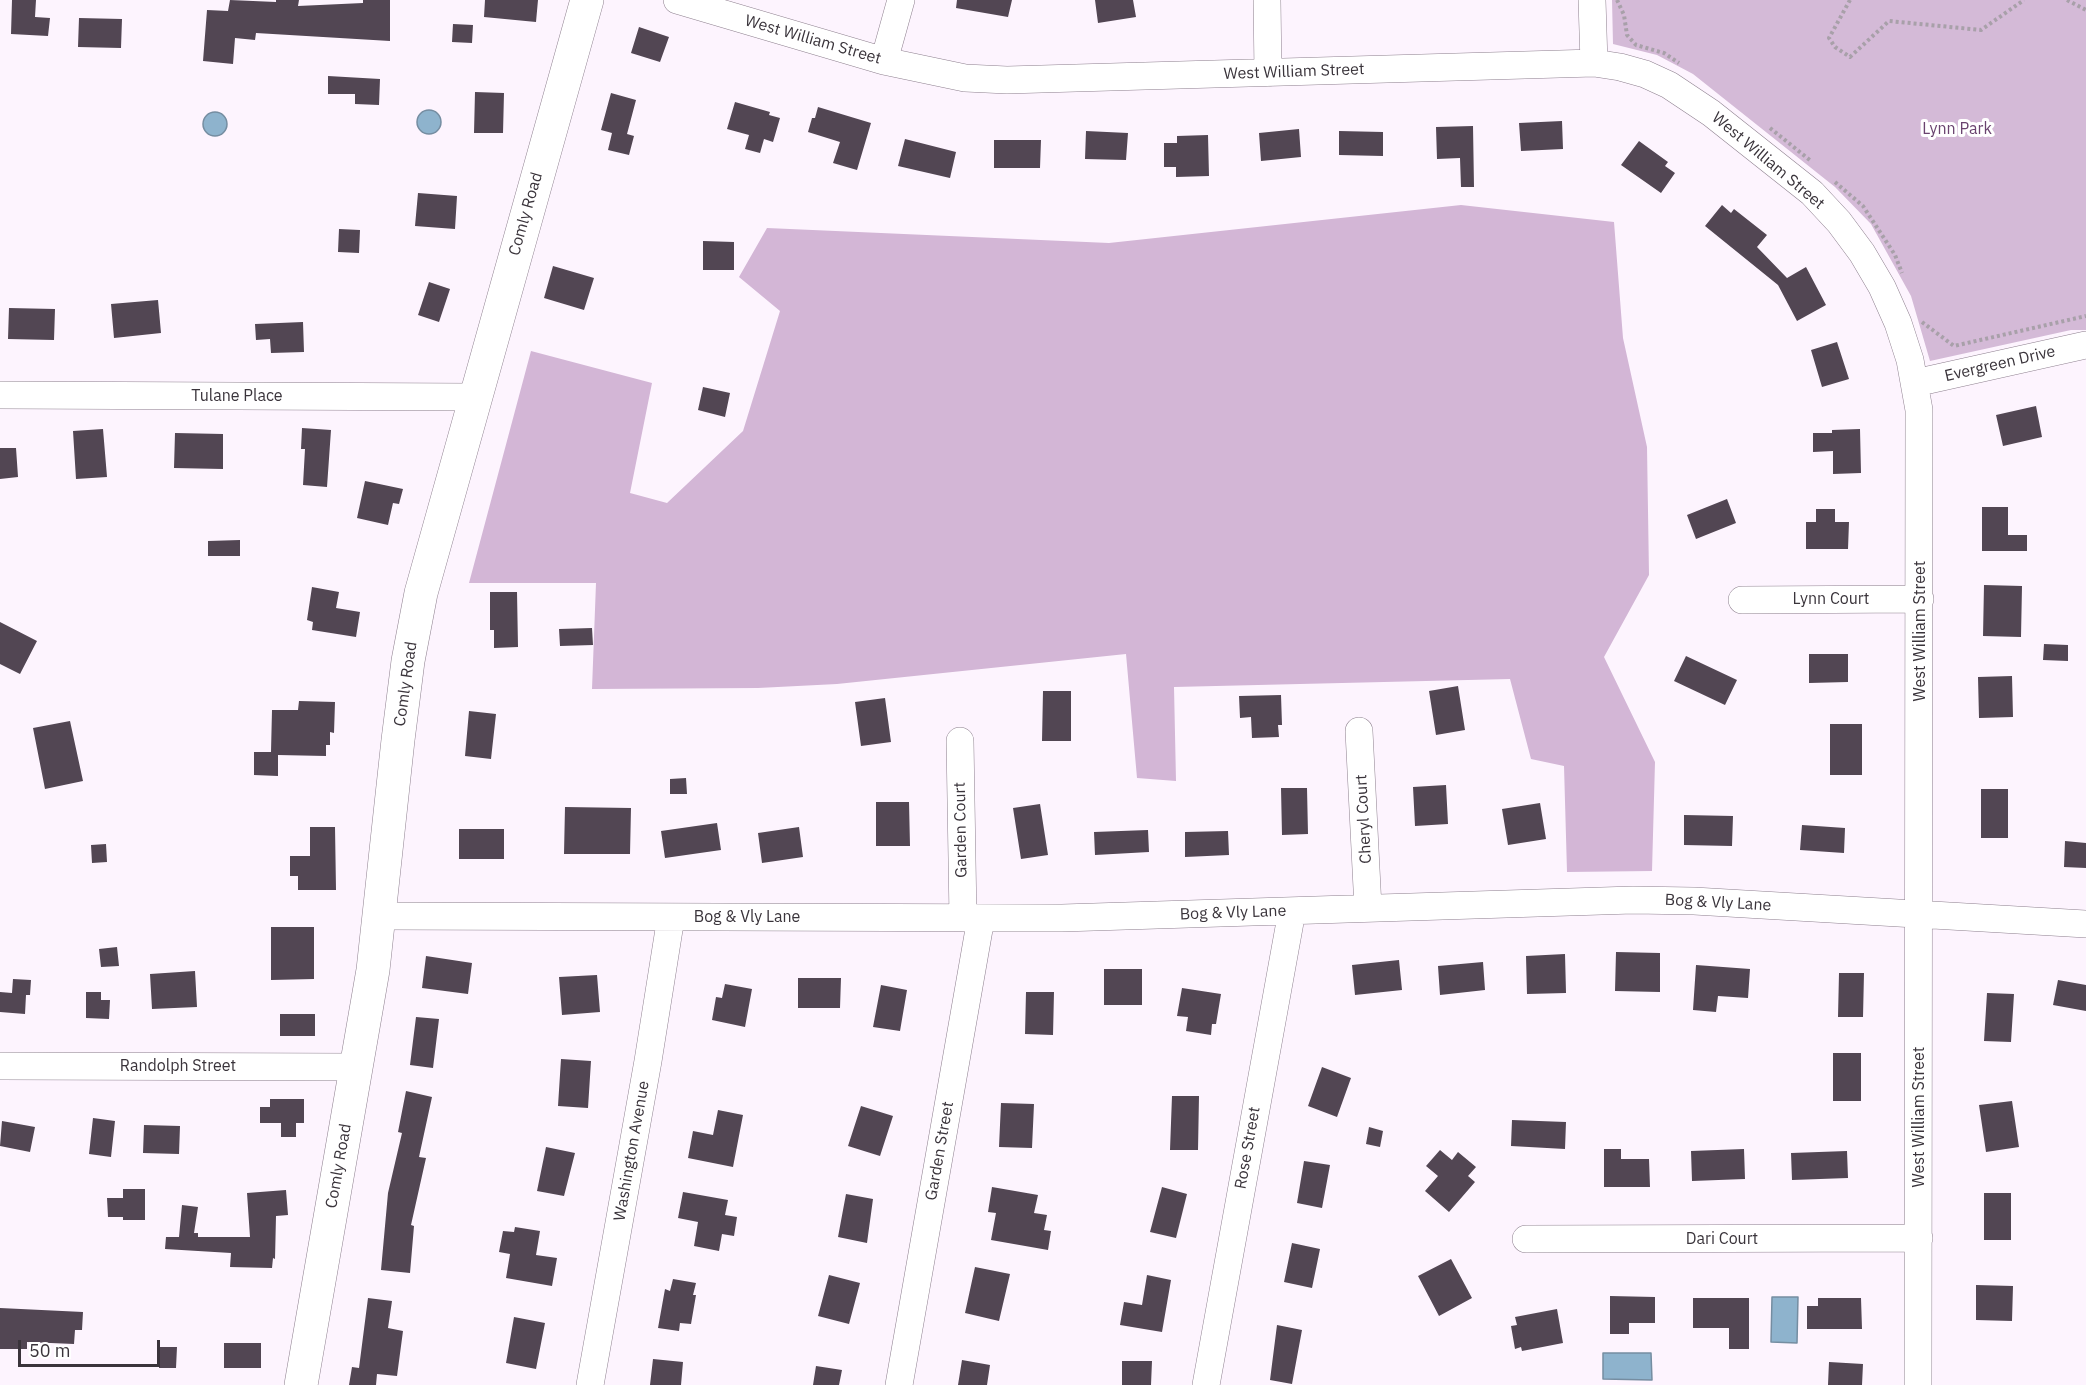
<!DOCTYPE html>
<style>
body{margin:0}
#map{position:relative;width:2086px;height:1385px;overflow:hidden;background:#fdf4fe;font-family:"IBM Plex Sans",sans-serif}
canvas{display:block}
.scale{position:absolute;left:18px;top:1340px;width:142px;height:27px;box-sizing:border-box;border:3px solid #3a343b;border-top:0;padding-left:8px;font-size:18px;line-height:21px;white-space:nowrap;color:#3a343b;-webkit-text-stroke:4px #fff;paint-order:stroke}
</style>
<div id="map">
<canvas width="2086" height="1385"></canvas>
<div class="scale">50 m</div>
</div>
<script>
const ctx = document.querySelector('canvas').getContext('2d');
ctx.lineJoin = 'round';
function fill(path, color) {
  ctx.fillStyle = color;
  ctx.fill(path, 'evenodd');
}
function shape(rows) {
  const path = new Path2D();
  for (const r of rows) {
    if (r.length === 3) {
      path.moveTo(r[0] + r[2], r[1]);
      path.arc(r[0], r[1], r[2], 0, 2 * Math.PI);
      continue;
    }
    path.moveTo(r[0], r[1]);
    for (let i = 2; i < r.length; i += 2) path.lineTo(r[i], r[i + 1]);
  }
  return path;
}
function stroke(path, color, width, dash) {
  ctx.strokeStyle = color;
  ctx.lineWidth = width;
  ctx.lineCap = dash ? 'butt' : 'round';
  ctx.setLineDash(dash || []);
  ctx.stroke(path);
}
function write(font, color, halo, rows, align = 'center') {
  ctx.font = font + ' "IBM Plex Sans",sans-serif';
  ctx.lineWidth = 6;
  ctx.setLineDash([]);
  ctx.textBaseline = 'middle';
  ctx.strokeStyle = halo;
  ctx.fillStyle = color;
  for (const [text, x, y, turn = 0] of rows) {
    ctx.save();
    ctx.translate(x, y);
    ctx.rotate((+turn || 0) * Math.PI / 180);
    ctx.textAlign = isNaN(turn) ? turn : align;
    if (halo) ctx.strokeText(text, 0, 0);
    ctx.fillText(text, 0, 0);
    ctx.restore();
  }
}
fill(shape([
 [1612,0,2086,0,2086,330,2071,330,1930,361,1911,296,1871,224,1835,187,1693,74,1657,55,1613,44]
]), '#d4bad7');
fill(shape([
 [1461,205,1614,222,1623,338,1647,447,1649,575,1604,657,1655,762,1652,871,1567,872,1564,766,1531,759,1510,679,1174,687,1176,781,1137,778,1126,654,837,684,758,688,592,689,596,583,469,583,531,351,652,383,630,493,667,503,743,431,780,311,739,277,767,228,1109,243]
]), '#d3b6d6');
const water = shape([
 [429,122,12],
 [215,124,12],
 [1772,1297,1798,1297,1797,1343,1771,1342,1772,1297],
 [1603,1353,1651,1353,1652,1380,1603,1379,1603,1353]
]);
fill(water, '#8eb3cd');
stroke(water, '#758da1', 1.5);
fill(shape([
 [12,0,36,0,35,17,50,18,48,36,11,34],
 [230,0,276,2,276,0,299,0,298,6,363,3,363,0,390,0,390,41,256,33,255,40,235,38,233,64,203,61,207,10,228,11],
 [485,0,538,0,536,22,484,17],
 [957,0,1012,0,1008,17,956,8],
 [1095,0,1133,0,1136,17,1098,23],
 [79,18,122,19,121,48,78,47],
 [453,24,473,25,472,43,452,42],
 [639,27,669,37,660,62,631,53],
 [328,76,380,79,379,105,355,104,355,94,328,94],
 [475,92,504,93,503,133,474,133],
 [611,93,636,100,627,134,634,136,629,155,608,150,612,133,601,130],
 [735,102,770,112,769,115,780,118,773,142,764,139,760,153,745,149,749,135,727,129],
 [818,107,871,123,857,170,833,163,840,142,808,132,812,118,815,118],
 [1562,121,1563,149,1521,151,1519,123],
 [1473,126,1474,187,1461,187,1460,158,1437,159,1436,127],
 [1299,129,1301,157,1261,161,1259,133],
 [1086,131,1128,133,1126,160,1085,159],
 [1339,131,1383,132,1383,156,1339,155],
 [1208,135,1209,176,1176,177,1176,167,1164,167,1164,143,1177,143,1177,136],
 [905,139,956,152,950,178,898,166],
 [994,140,1041,140,1040,168,994,168],
 [1639,141,1668,162,1665,166,1675,173,1661,193,1621,165],
 [418,193,457,196,455,229,415,226],
 [1722,205,1731,213,1734,209,1767,235,1757,247,1787,278,1806,267,1826,305,1797,321,1778,285,1705,226],
 [339,229,360,230,359,253,338,252],
 [703,241,734,242,734,270,703,270],
 [553,266,594,278,584,310,544,298],
 [429,282,450,289,439,322,418,315],
 [158,300,161,333,114,338,111,304],
 [9,308,55,309,54,340,8,339],
 [303,322,304,352,271,353,270,339,256,340,255,324],
 [1837,342,1849,379,1822,387,1811,350],
 [703,387,730,393,725,417,698,410],
 [2036,406,2042,437,2003,446,1996,415],
 [302,428,331,430,327,487,303,485,305,449,301,449],
 [103,429,107,477,76,479,73,431],
 [1860,429,1861,473,1833,474,1833,451,1813,452,1813,433,1832,433,1832,430],
 [175,433,223,434,223,469,174,468],
 [0,448,16,448,18,477,0,479],
 [365,481,403,489,399,504,393,503,388,525,357,518],
 [1727,499,1736,523,1696,539,1687,515],
 [1982,507,2008,507,2008,535,2027,535,2027,551,1982,551],
 [1816,509,1835,509,1835,522,1849,522,1848,549,1806,549,1806,522,1816,522],
 [240,540,240,556,208,556,208,541],
 [1984,585,2022,586,2021,637,1983,636],
 [312,587,339,592,336,608,360,612,356,637,312,630,313,622,307,620],
 [490,592,517,592,518,647,494,648,494,630,490,630],
 [0,622,37,641,20,674,0,664],
 [592,628,593,645,560,646,559,629],
 [2044,644,2068,645,2068,661,2043,660],
 [1809,654,1848,654,1848,682,1809,683],
 [1686,656,1737,680,1725,705,1674,681],
 [2012,676,2013,717,1979,718,1978,677],
 [1458,686,1465,730,1436,735,1429,691],
 [1043,691,1071,691,1071,741,1042,741],
 [1281,695,1282,725,1278,725,1279,737,1252,738,1251,717,1240,718,1239,696],
 [885,698,891,742,861,746,855,702],
 [299,701,335,702,334,733,330,732,330,745,326,745,326,756,278,755,278,776,254,775,254,752,271,752,272,710,298,710],
 [469,711,496,714,491,759,465,756],
 [70,721,83,781,45,789,33,728],
 [1830,724,1862,724,1862,775,1830,775],
 [686,778,687,794,670,794,670,779],
 [1446,785,1448,824,1415,826,1413,787],
 [1281,788,1307,788,1308,834,1282,835],
 [1981,789,2008,789,2008,838,1981,838],
 [876,802,909,802,910,846,876,846],
 [1540,803,1546,839,1508,845,1502,809],
 [1040,804,1048,855,1021,859,1013,808],
 [565,807,631,808,630,854,564,854],
 [1684,815,1733,816,1732,846,1684,845],
 [717,823,721,850,665,858,661,831],
 [1802,825,1845,828,1844,853,1800,850],
 [310,827,335,827,336,890,298,890,298,876,290,876,290,856,310,856],
 [799,827,803,857,762,863,758,833],
 [459,829,504,829,504,859,459,859],
 [1148,830,1149,852,1095,855,1094,832],
 [1228,831,1229,855,1185,857,1185,832],
 [2065,841,2086,843,2086,868,2064,867],
 [106,844,107,862,92,863,91,845],
 [271,927,314,927,314,979,271,980],
 [117,947,119,966,101,967,99,949],
 [1616,952,1660,953,1660,992,1615,991],
 [1565,954,1566,993,1527,994,1526,956],
 [426,956,472,963,468,994,422,988],
 [1399,960,1402,990,1355,995,1352,965],
 [1483,962,1485,990,1440,995,1438,966],
 [1696,965,1750,969,1748,998,1718,996,1716,1012,1693,1010],
 [1104,969,1142,969,1142,1005,1104,1005],
 [195,971,197,1007,152,1009,150,974],
 [1839,973,1864,973,1863,1017,1838,1017],
 [597,975,600,1012,562,1015,559,977],
 [798,978,841,978,840,1008,798,1008],
 [13,979,31,980,30,995,26,995,25,1014,0,1012,0,992,12,993],
 [2058,980,2086,985,2086,1011,2053,1005],
 [725,984,752,989,745,1027,712,1020,716,997,722,998],
 [881,985,907,990,900,1031,873,1027],
 [1182,988,1221,994,1216,1024,1212,1024,1211,1035,1186,1031,1188,1017,1177,1016],
 [86,992,101,992,101,1000,110,1000,109,1019,86,1018],
 [1026,992,1054,992,1053,1035,1025,1034],
 [1987,993,2014,994,2011,1042,1984,1041],
 [280,1014,315,1014,315,1036,280,1036],
 [416,1017,439,1019,433,1068,410,1065],
 [1833,1053,1861,1053,1861,1101,1833,1101],
 [561,1059,591,1061,588,1108,558,1106],
 [1322,1067,1351,1078,1337,1117,1308,1106],
 [406,1091,432,1097,419,1157,426,1158,411,1225,414,1226,410,1273,381,1270,388,1193,402,1133,398,1132],
 [1172,1096,1199,1096,1198,1150,1170,1150],
 [270,1099,304,1099,304,1123,296,1123,296,1137,281,1137,281,1123,260,1123,260,1107,270,1107],
 [2012,1101,2019,1147,1986,1152,1979,1105],
 [1001,1103,1034,1104,1032,1148,999,1147],
 [861,1106,893,1116,880,1156,848,1146],
 [718,1110,743,1115,733,1167,688,1158,693,1131,713,1135],
 [93,1118,115,1121,111,1157,89,1154],
 [1512,1120,1566,1122,1565,1149,1511,1146],
 [2,1121,35,1127,30,1152,0,1146],
 [144,1125,180,1126,179,1154,143,1153],
 [1369,1127,1383,1131,1380,1147,1366,1144],
 [546,1147,575,1153,564,1196,537,1191],
 [1604,1149,1621,1149,1621,1159,1649,1159,1650,1187,1604,1187],
 [1744,1149,1745,1179,1692,1181,1691,1151],
 [1440,1150,1452,1160,1458,1152,1476,1167,1468,1176,1475,1182,1449,1212,1425,1191,1438,1176,1426,1166],
 [1847,1151,1848,1178,1792,1180,1791,1153],
 [1304,1161,1330,1165,1322,1208,1297,1203],
 [992,1187,1038,1195,1034,1213,1047,1215,1044,1230,1051,1231,1048,1250,991,1240,996,1213,988,1212],
 [1162,1187,1187,1194,1176,1238,1150,1232],
 [123,1189,145,1189,145,1220,123,1220,123,1217,108,1217,107,1198,123,1198],
 [286,1190,288,1215,276,1216,275,1259,273,1258,272,1268,230,1267,231,1253,165,1249,166,1237,179,1237,182,1205,198,1207,194,1233,198,1233,198,1237,250,1237,247,1193],
 [683,1192,728,1200,725,1215,737,1217,734,1236,722,1234,719,1251,694,1246,698,1222,678,1218],
 [1984,1193,2011,1193,2011,1240,1984,1240],
 [846,1194,873,1199,867,1243,838,1237],
 [515,1227,540,1231,536,1255,557,1258,552,1286,506,1278,510,1254,499,1252,503,1231,514,1232],
 [1292,1243,1320,1249,1312,1288,1284,1282],
 [1451,1259,1472,1298,1439,1316,1418,1276],
 [975,1267,1010,1274,999,1321,965,1313],
 [829,1275,860,1283,849,1324,818,1316],
 [1147,1275,1171,1280,1162,1332,1120,1325,1124,1302,1142,1305],
 [673,1279,696,1283,693,1295,696,1295,691,1324,680,1323,679,1331,658,1328,665,1289,670,1291],
 [1976,1285,2013,1286,2012,1321,1976,1320],
 [1610,1296,1655,1297,1655,1323,1629,1323,1629,1334,1610,1334],
 [368,1298,392,1301,388,1328,403,1331,397,1376,377,1374,376,1385,349,1385,352,1367,359,1368],
 [1693,1298,1749,1298,1749,1349,1729,1349,1729,1328,1693,1328],
 [1818,1298,1861,1298,1862,1329,1807,1329,1807,1306,1818,1306],
 [0,1308,83,1312,82,1330,75,1330,74,1344,27,1342,27,1349,0,1349],
 [1557,1309,1563,1343,1522,1351,1521,1347,1515,1349,1511,1326,1517,1325,1515,1317],
 [514,1317,545,1323,536,1369,506,1363],
 [1277,1325,1302,1330,1292,1384,1270,1380],
 [224,1343,261,1343,261,1368,224,1368],
 [159,1347,177,1347,176,1368,159,1368],
 [653,1359,683,1362,681,1385,650,1385],
 [962,1360,990,1365,987,1385,958,1385],
 [1122,1361,1152,1361,1151,1385,1122,1385],
 [1829,1362,1863,1364,1862,1385,1828,1385],
 [816,1366,842,1370,839,1385,813,1385]
]), '#524653');
const minor = shape([
 [677,0,884,61,965,78,1007,80,1594,63,1620,67,1645,74,1669,85,1711,113,1812,193,1839,222,1862,253,1882,287,1898,323,1910,360,1919,410,1918,1385],
 [1267,0,1268,73],
 [1592,0,1594,63],
 [884,61,901,0],
 [1915,383,2086,345],
 [0,395,474,397],
 [1742,600,1920,599],
 [1359,731,1368,908],
 [960,741,963,918],
 [378,916,1062,918,1633,900,1694,901,2086,924],
 [0,1066,357,1067],
 [1526,1239,1919,1238],
 [590,1385,648,1061,671,917],
 [899,1385,981,918],
 [1206,1385,1292,911]
]);
const major = shape([
 [301,1385,373,970,398,740,408,661,421,593,587,0]
]);
stroke(minor, '#8e808f', 28);
stroke(major, '#8e808f', 34);
stroke(shape([
 [1617,0,1624,15,1627,35,1636,45,1664,53,1679,63],
 [1850,0,1829,38,1835,47,1850,57,1889,21,1981,30,2024,0],
 [2067,0,2086,10],
 [1770,128,1811,161],
 [1835,182,1863,206,1895,255,1902,273],
 [1922,322,1954,346,2086,316]
]), '#a8a0a9', 4, [3, 3]);
stroke(minor, '#fff', 27);
stroke(major, '#fff', 33);
write('16px', '#3a343b', '#fff', [
 ["West William Street",813,40,16],
 ["West William Street",1294,72,-2],
 ["West William Street",1768,161,40],
 ["Comly Road",526,214,-74],
 ["Evergreen Drive",2000,364,-13],
 ["Tulane Place",237,396],
 ["Lynn Court",1831,599],
 ["West William Street",1920,631,-90],
 ["Comly Road",406,684,-82],
 ["Cheryl Court",1364,819,-93],
 ["Garden Court",961,830,-91],
 ["Bog & Vly Lane",1718,903,3],
 ["Bog & Vly Lane",1233,913,-2],
 ["Bog & Vly Lane",747,917],
 ["Randolph Street",178,1066],
 ["West William Street",1919,1117,-90],
 ["Rose Street",1248,1148,-80],
 ["Washington Avenue",632,1151,-80],
 ["Garden Street",940,1151,-80],
 ["Comly Road",339,1166,-80],
 ["Dari Court",1722,1239]
]);
write('16px', '#6a436f', '#fff', [
 ["Lynn Park",1957,129]
]);
</script>
